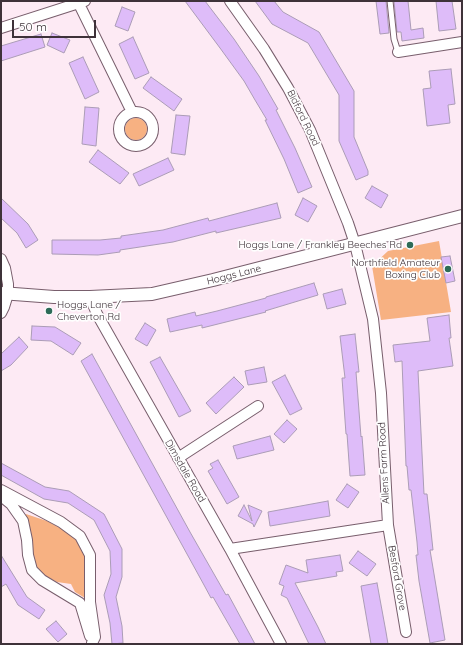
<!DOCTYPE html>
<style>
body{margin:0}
#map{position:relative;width:463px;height:645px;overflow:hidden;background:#fdeaf4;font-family:Quicksand,sans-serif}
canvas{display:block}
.frame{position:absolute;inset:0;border:2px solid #3e3239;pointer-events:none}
.scale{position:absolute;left:12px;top:20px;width:84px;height:18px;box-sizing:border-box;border:2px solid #3e3239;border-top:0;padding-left:5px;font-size:12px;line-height:14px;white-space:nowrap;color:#3e3239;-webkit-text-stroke:3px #fefefe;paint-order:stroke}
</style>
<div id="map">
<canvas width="463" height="645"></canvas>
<div class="frame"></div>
<div class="scale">50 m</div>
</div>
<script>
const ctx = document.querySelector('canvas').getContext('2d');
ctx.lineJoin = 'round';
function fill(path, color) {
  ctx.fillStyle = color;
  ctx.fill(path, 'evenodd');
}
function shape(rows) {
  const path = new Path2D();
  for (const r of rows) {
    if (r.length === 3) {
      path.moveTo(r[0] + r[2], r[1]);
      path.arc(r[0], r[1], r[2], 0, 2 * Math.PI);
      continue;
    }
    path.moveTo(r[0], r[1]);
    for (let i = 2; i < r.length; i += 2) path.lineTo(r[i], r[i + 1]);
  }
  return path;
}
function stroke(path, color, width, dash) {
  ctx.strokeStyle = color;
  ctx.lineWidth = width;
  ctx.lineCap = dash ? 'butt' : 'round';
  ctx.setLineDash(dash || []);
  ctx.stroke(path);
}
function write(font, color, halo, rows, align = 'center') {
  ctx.font = font + ' Quicksand,sans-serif';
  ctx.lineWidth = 3.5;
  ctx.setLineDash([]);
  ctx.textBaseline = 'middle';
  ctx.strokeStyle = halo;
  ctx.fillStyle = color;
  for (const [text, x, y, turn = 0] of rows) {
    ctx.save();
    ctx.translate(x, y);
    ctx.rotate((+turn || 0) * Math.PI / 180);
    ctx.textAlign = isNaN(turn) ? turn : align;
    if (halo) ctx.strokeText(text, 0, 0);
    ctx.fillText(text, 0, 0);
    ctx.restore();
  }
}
fill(shape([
 [136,129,11],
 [439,241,451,312,381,320,372,266,388,251],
 [26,514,47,521,77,537,87,557,85,598,75,592,71,584,57,582,40,573,34,563,25,516]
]), '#f7b182');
const building = shape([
 [185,1,205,1,234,39,259,76,278,109,276,110,295,148,312,187,298,193,284,159,265,120,267,120,255,100,244,81,220,48,185,1],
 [255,1,274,1,283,12,319,32,354,91,354,137,368,171,368,175,356,180,339,141,339,95,308,43,272,24,255,1],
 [376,1,386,1,389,33,380,34,376,1],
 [394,1,408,1,411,30,423,28,424,38,402,41,401,32,397,32,394,1],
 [436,1,452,1,456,29,439,31,436,1],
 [122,7,135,12,128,31,115,26,122,7],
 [52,33,70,40,64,53,47,45,52,33],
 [41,34,45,47,1,61,1,46,41,34],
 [133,37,149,73,135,79,119,44,133,37],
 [83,57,99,92,85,99,69,63,83,57],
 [451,69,455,104,448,105,450,123,427,126,423,89,431,88,429,71,451,69],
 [151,77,182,99,174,111,143,88,151,77],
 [85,107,99,108,96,146,82,144,85,107],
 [176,115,190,116,185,155,171,153,176,115],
 [98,150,129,173,120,184,89,162,98,150],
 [168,158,174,170,139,186,133,174,168,158],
 [372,186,388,195,381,208,365,198,372,186],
 [1,198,28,224,38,240,26,248,17,233,1,218,1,198],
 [303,198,317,206,308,222,295,215,303,198],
 [277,203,281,218,216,233,216,231,173,242,120,250,120,252,98,255,52,254,52,240,100,240,121,238,121,236,163,230,208,218,209,221,277,203],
 [450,256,455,281,446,283,441,257,450,256],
 [314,283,318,295,265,311,266,312,202,328,202,325,170,332,167,319,195,312,196,316,217,311,266,298,266,297,314,283],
 [342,289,346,304,327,309,323,294,342,289],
 [449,315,451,338,449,338,453,366,418,371,424,494,427,494,433,550,430,550,445,640,430,643,419,581,416,555,418,555,417,542,411,490,409,490,407,466,406,466,402,361,395,362,393,345,430,341,427,318,449,315],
 [145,323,156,330,147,346,135,339,145,323],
 [32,326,55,327,81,343,73,355,51,341,31,340,32,326],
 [355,334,359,372,356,372,361,437,362,436,365,475,350,476,347,434,346,434,342,378,345,378,340,336,355,334],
 [19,337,28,347,11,365,1,371,1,354,19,337],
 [92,354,190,532,226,595,228,594,255,644,240,644,213,597,211,598,204,585,81,361,92,354],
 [160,357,191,411,179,417,150,362,160,357],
 [264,367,267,382,248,385,245,371,264,367],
 [285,375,302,409,290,415,272,382,285,375],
 [234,377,244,387,216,414,206,403,234,377],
 [287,420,297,429,284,443,274,434,287,420],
 [270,436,274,450,237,459,233,446,270,436],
 [218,460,239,497,227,504,208,471,213,468,210,464,218,460],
 [1,463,45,487,69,491,104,514,122,549,122,577,116,597,122,626,123,643,112,644,110,623,104,595,111,574,110,551,94,520,68,503,44,499,1,475,1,463],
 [347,484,359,492,348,508,336,500,347,484],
 [328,501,330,516,270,526,268,512,328,501],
 [244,505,252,521,248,505,262,511,254,527,253,524,238,516,244,505],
 [358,551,376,564,367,576,349,563,358,551],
 [1,555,27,597,45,610,39,619,18,605,6,584,1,587,1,555],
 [340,555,343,571,336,572,337,576,295,583,318,627,326,644,309,644,287,598,281,595,284,586,279,584,286,565,308,573,306,560,340,555],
 [377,583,386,632,388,644,371,644,361,586,377,583],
 [56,621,67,634,58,642,46,629,56,621]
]);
fill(building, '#debcf9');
stroke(building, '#ab9cb6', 1);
const service = shape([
 [390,1,394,39,398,52]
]);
const minor = shape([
 [79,4,132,112],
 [1,28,85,1],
 [398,52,462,42],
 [136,129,17],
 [1,259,5,268,8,284,8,294,4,307,1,313],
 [90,297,97,314,230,549,281,644],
 [178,458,258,406],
 [1,490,61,522,80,536,90,555,90,602,95,637,92,643],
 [1,496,11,504,23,521,27,540,28,555,32,570,42,580,80,603,90,636],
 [388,525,406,632],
 [230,549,388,525,381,393,373,319,355,244,348,223,310,130,288,88,264,49,230,1]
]);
const tertiary = shape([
 [1,293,54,297,90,297,152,294,213,280,462,216]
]);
stroke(service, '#785e6c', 7);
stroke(minor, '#785e6c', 12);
stroke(tertiary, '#785e6c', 14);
stroke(service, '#fff', 5);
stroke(minor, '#fff', 10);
stroke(tertiary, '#fff', 12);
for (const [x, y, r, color] of [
 [410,245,4,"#2d6b58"],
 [448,269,4,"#2d6b58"],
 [49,311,4,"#2d6b58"]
]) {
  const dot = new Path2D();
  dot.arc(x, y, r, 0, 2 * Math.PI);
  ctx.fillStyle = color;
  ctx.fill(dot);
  stroke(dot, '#fefefe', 1.5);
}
write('10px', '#3e3239', '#fefefe', [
 ["Bidford Road",303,118,64],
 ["Hoggs Lane",234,275,-14],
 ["Allens Farm Road",384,463,-93],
 ["Dimsdale Road",185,471,60],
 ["Besford Grove",397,578,80]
]);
write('10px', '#3e3239', '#fefefe', [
 ["Hoggs Lane / Frankley Beeches Rd",402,245],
 ["Northfield Amateur",440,263],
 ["Boxing Club",440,275],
 ["Hoggs Lane /",57,305,"left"],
 ["Cheverton Rd",57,317,"left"]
], 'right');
</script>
